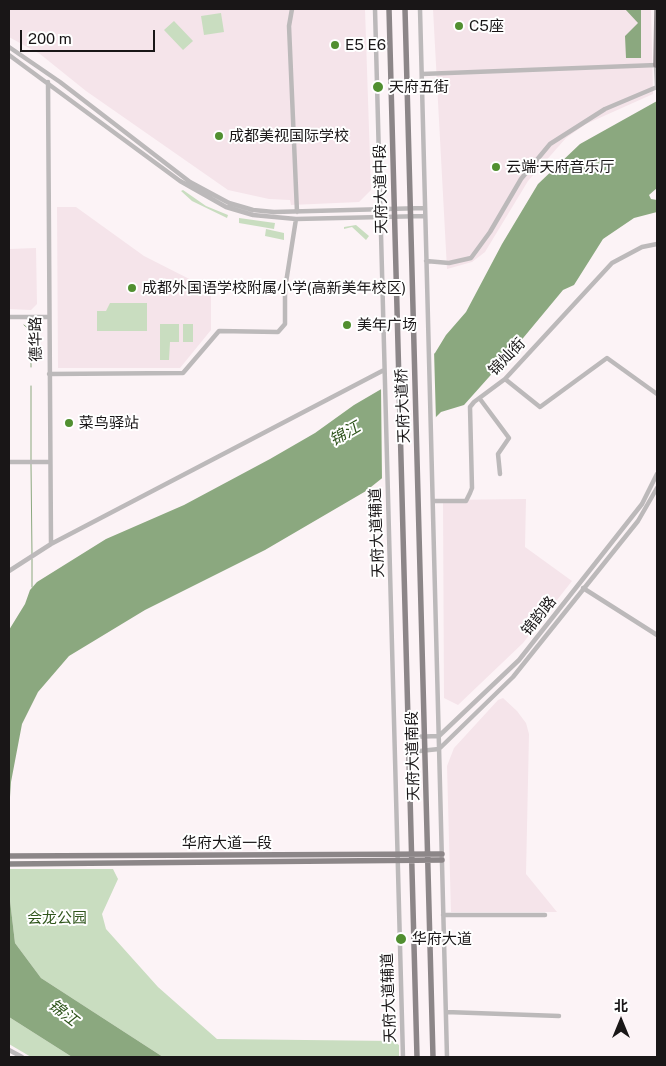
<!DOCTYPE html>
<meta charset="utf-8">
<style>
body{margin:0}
#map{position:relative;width:666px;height:1066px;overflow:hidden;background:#fcf3f6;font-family:"Public Sans","Noto Sans SC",sans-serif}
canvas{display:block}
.frame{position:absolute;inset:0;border:10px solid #191617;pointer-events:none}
.north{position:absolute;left:596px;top:996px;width:50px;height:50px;-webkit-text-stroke:4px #fff;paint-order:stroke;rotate:0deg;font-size:14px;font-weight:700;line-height:20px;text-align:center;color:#191617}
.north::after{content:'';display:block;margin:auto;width:18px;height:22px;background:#191617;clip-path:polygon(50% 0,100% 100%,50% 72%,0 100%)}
.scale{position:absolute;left:20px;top:30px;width:135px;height:22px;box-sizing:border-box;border:2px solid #191617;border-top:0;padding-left:6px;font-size:15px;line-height:18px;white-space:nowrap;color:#191617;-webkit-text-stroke:4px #fff;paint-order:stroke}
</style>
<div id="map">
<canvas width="666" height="1066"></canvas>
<div class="frame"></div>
<div class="north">北</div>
<div class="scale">200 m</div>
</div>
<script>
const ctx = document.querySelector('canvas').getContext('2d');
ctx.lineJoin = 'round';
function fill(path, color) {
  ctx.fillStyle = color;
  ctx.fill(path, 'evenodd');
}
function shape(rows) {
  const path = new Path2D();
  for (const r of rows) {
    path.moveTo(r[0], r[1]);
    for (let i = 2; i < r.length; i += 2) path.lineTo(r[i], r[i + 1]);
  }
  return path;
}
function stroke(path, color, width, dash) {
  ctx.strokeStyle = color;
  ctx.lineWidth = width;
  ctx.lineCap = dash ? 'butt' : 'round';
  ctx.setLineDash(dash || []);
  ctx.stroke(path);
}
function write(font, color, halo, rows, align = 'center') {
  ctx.font = font + ' "Public Sans","Noto Sans SC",sans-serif';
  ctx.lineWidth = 4;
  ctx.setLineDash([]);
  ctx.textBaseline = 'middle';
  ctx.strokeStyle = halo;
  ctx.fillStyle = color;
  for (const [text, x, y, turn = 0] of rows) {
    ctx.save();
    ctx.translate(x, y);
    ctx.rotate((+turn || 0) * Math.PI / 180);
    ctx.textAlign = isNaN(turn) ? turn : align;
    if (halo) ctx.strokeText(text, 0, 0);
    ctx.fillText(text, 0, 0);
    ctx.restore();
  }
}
fill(shape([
 [9,9,365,9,371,190,359,202,291,205,290,200,269,199,228,190,86,91,40,54,9,37],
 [433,9,651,9,653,94,586,124,566,138,528,181,485,252,472,262,447,269],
 [57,207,76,207,144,256,211,290,211,330,180,368,58,368],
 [36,248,37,304,31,310,9,309,9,249],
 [526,499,525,547,572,581,523,643,458,705,444,698,443,500],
 [503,698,517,711,526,723,529,734,526,874,557,912,451,912,447,766,454,748,498,700]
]), '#f5e4ea');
fill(shape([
 [221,13,224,32,204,35,201,16],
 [174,21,193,41,183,50,164,30],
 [183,190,206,206,228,215,227,218,192,201,181,191],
 [239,218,275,223,274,229,239,223],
 [356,225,369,236,366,240,352,227,344,229,344,227],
 [266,229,284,233,284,240,265,236],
 [110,303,147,303,147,331,97,331,97,311,106,311],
 [160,324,179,324,179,342,170,342,169,360,160,360],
 [183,324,193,324,193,342,183,342],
 [9,869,113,869,118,879,102,914,106,929,158,987,217,1039,393,1041,399,1045,399,1057,163,1057,41,978,15,943,9,892],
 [9,1017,72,1057,31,1057,9,1044]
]), '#c9ddc0');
fill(shape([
 [625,9,641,9,641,58,626,58,625,36,638,23],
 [657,101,657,188,649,195,651,199,657,200,657,212,634,218,603,239,574,285,563,290,514,349,464,405,441,412,409,444,386,475,366,491,265,550,145,610,69,656,38,692,22,724,11,782,9,812,9,630,25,604,30,590,37,582,106,539,184,505,270,459,315,433,354,405,407,374,435,353,446,335,466,312,502,244,538,184,580,144],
 [9,892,15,943,41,978,163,1057,72,1057,9,1017]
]), '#8ba87f');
fill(shape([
 [434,350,436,421,411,445,397,466,382,481,381,387]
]), '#fcf3f6');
stroke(shape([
 [24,325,30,330],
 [31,363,31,367],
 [31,386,31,460],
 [31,464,32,555],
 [32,559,32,587]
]), '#8ba87f', 1);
stroke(shape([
 [292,9,289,26,297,212],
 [375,9,403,1057],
 [420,9,447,1057],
 [9,47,60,82,190,182,229,203,253,210,274,212,425,208],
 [9,55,180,181,226,207,253,215,296,219,425,216],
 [656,65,657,87],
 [422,74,657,65],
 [48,82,51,544],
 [426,261,449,263,471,258,490,232,521,179,550,144,605,109,657,87],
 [9,317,48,317],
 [49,374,183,373,219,331,278,332,285,324,285,289,296,219],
 [505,379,540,407,607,358,657,394],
 [480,399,509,438,498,454,500,474],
 [9,462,50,462],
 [433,501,466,501,470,493,472,488,470,407,474,402,505,379,612,263,642,247,657,244],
 [9,571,51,544,384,370],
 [583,588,657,635],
 [409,737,439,736,519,660,642,504,657,474],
 [410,752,439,749,513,677,638,521,657,488],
 [443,915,545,915],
 [446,1012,559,1016],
 [9,1050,22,1057]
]), '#bcb9ba', 4.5);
stroke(shape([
 [389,9,417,1057],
 [405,9,433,1057],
 [656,65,657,9],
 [9,856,442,854],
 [9,864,442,860]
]), '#8c8688', 5.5);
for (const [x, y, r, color] of [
 [459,26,5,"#518f30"],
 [335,45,5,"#518f30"],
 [378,87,6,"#518f30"],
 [219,136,5,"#518f30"],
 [496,167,5,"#518f30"],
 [132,288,5,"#518f30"],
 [347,325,5,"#518f30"],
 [69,423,5,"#518f30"],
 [401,939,6,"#518f30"]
]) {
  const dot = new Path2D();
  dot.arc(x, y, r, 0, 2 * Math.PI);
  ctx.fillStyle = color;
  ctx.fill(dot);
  stroke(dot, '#fff', 2);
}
write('15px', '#191617', '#fff', [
 ["C5座",469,26],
 ["E5 E6",345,45],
 ["天府五街",389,87],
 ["成都美视国际学校",229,136],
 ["云端·天府音乐厅",506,167],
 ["成都外国语学校附属小学(高新美年校区)",142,288],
 ["美年广场",357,325],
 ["菜鸟驿站",79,423],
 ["华府大道",412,939]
], 'left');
write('15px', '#191617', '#fff', [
 ["天府大道中段",381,189,-91],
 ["德华路",36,339,-91],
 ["锦灿街",507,357,-46],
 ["天府大道桥",403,406,-92],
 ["天府大道辅道",377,533,-92],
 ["锦韵路",539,616,-51],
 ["天府大道南段",413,756,-91],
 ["华府大道一段",227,843],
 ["天府大道辅道",389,998,-92]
]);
write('15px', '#30561d', '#fff', [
 ["会龙公园",57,918]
]);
write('italic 16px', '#2e541b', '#fff', [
 ["锦江",345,434,-30],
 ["锦江",63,1013,38]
]);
</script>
